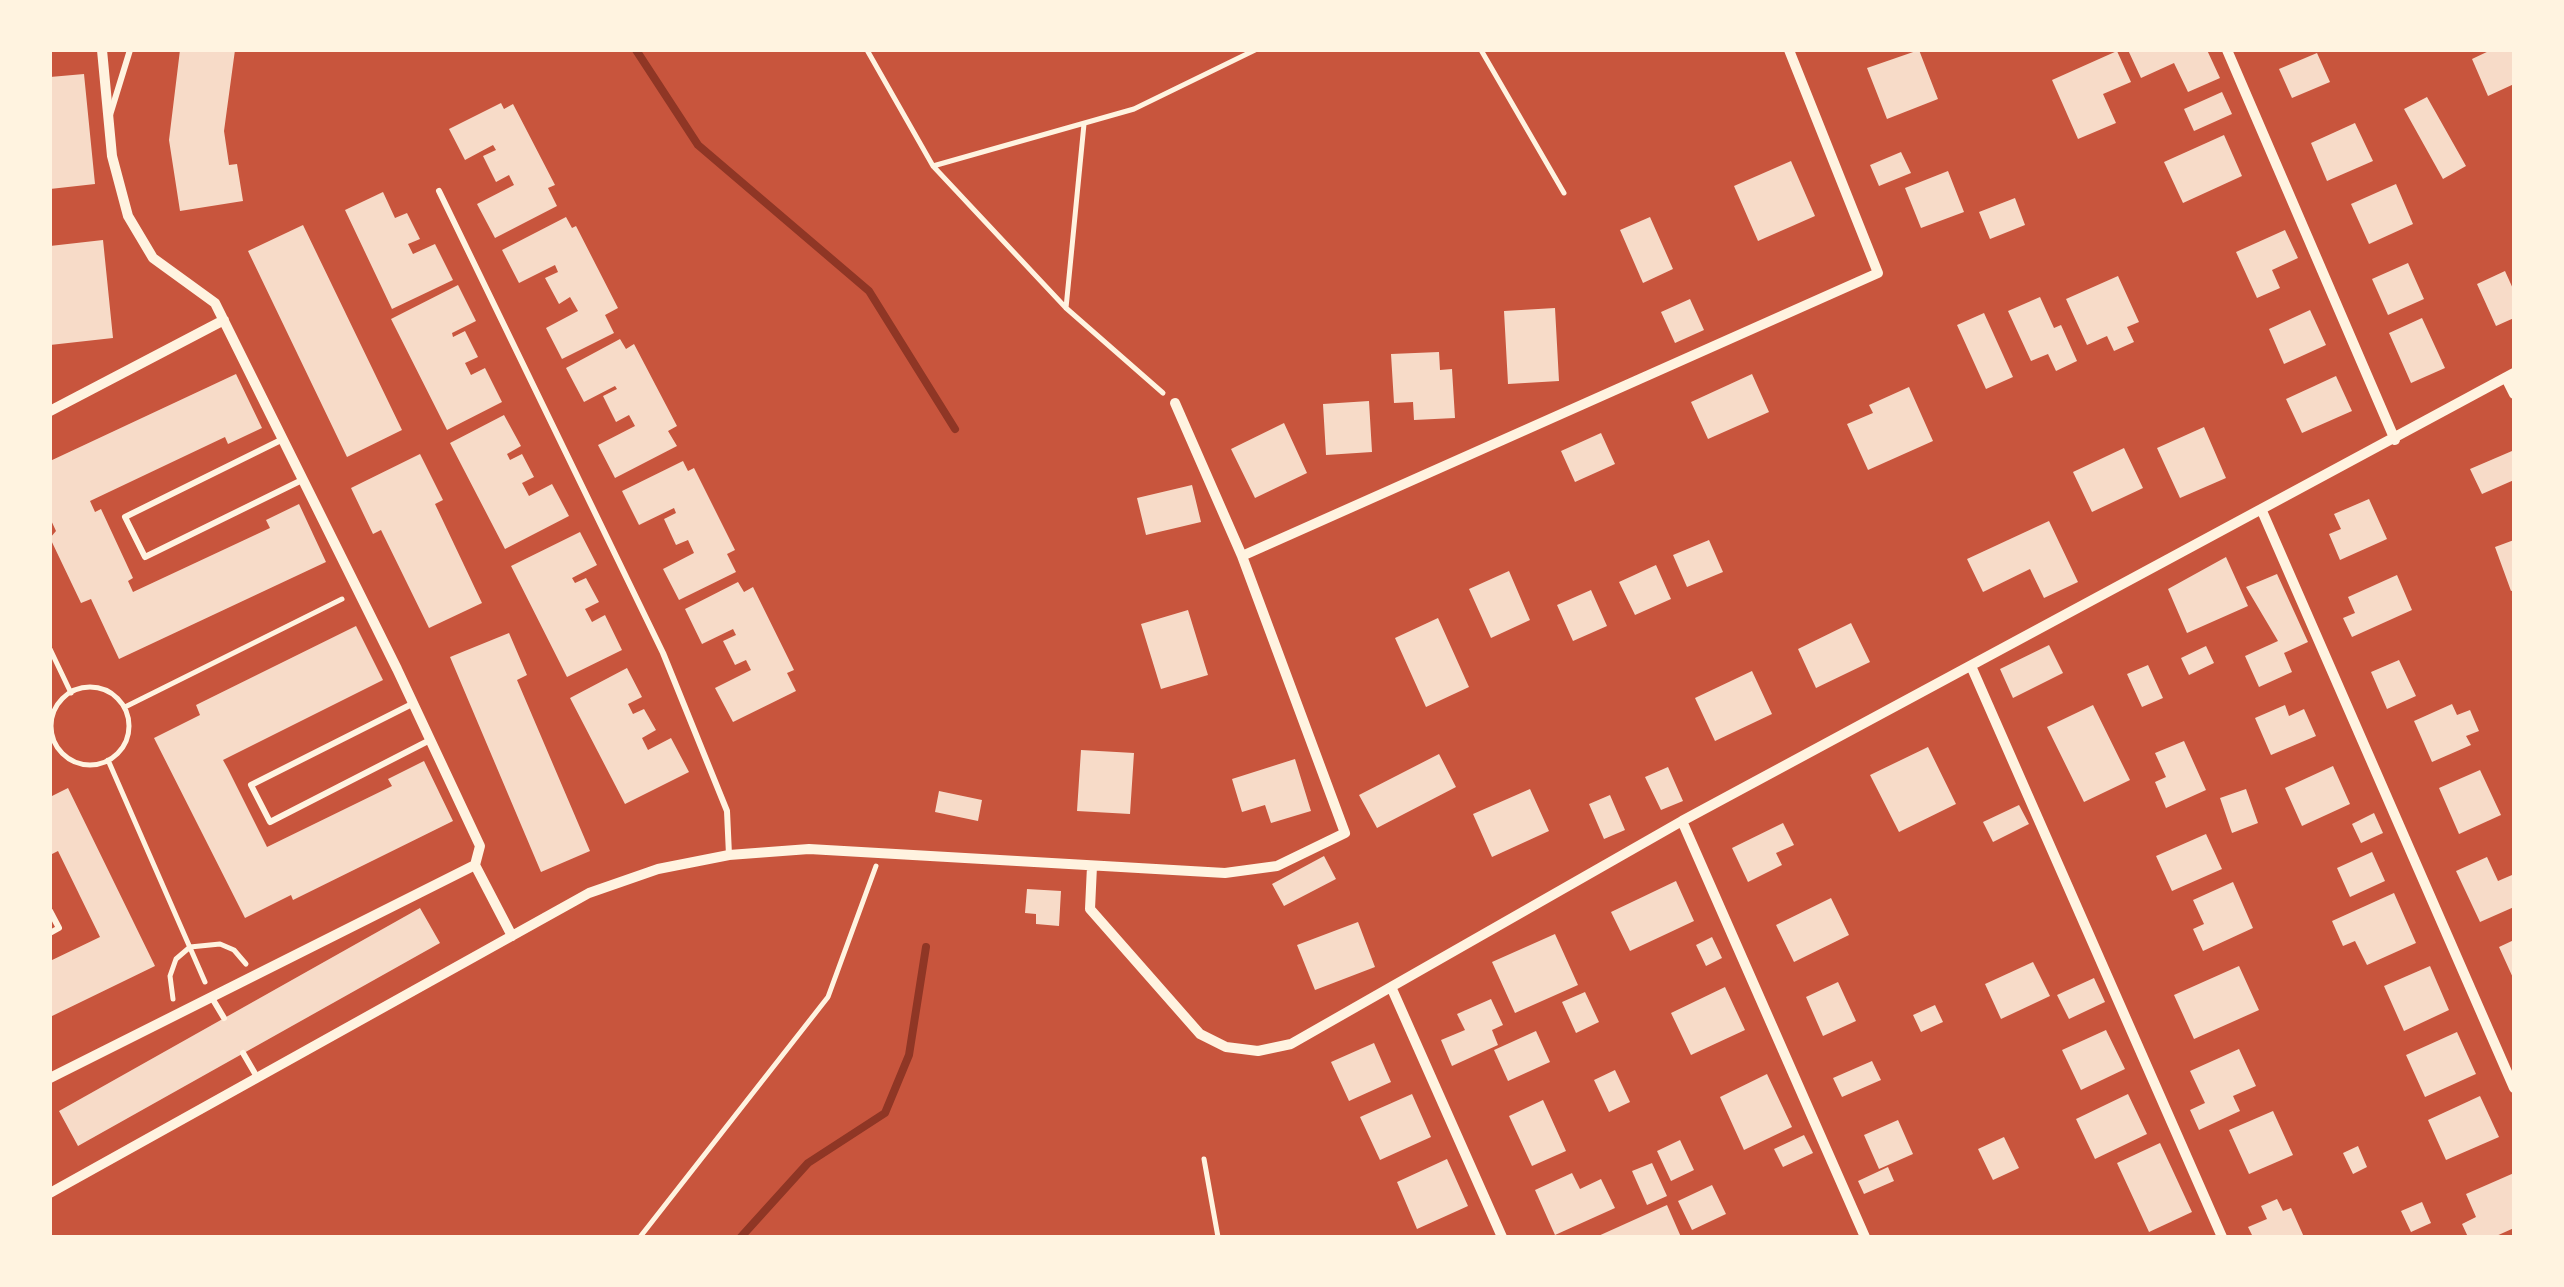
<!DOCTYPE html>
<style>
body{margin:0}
#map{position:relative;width:2564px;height:1287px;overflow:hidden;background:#c8553d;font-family:"Fira Sans",sans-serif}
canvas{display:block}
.frame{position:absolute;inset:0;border:52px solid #fff3e0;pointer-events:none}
</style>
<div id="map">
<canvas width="2564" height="1287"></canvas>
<div class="frame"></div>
</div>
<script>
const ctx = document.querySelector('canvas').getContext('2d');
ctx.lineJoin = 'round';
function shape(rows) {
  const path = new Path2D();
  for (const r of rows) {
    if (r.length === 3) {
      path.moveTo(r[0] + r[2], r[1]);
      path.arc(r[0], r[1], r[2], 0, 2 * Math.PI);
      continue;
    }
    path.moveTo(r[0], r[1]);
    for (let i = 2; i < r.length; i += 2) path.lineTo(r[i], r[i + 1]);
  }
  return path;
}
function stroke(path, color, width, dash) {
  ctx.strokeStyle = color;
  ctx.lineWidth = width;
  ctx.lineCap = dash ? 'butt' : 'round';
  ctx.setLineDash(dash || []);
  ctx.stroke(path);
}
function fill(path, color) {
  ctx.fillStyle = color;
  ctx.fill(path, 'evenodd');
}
stroke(shape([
 [636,50,698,145,869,291,955,429],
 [741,1237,808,1163,885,1113,909,1055,926,947]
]), '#8f3625', 8);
fill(shape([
 [180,50,235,50,224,131,229,165,237,164,243,201,180,211,169,140],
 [1919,50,1938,99,1887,119,1867,68],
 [2128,50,2207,50,2220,78,2188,92,2174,63,2141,78],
 [2491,50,2514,50,2514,84,2488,96,2472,59],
 [2117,51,2131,82,2103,94,2116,123,2078,139,2052,80],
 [2317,53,2330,82,2292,98,2279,69],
 [84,74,95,184,50,189,50,77],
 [2222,92,2232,114,2194,131,2184,109],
 [2427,97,2466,166,2443,179,2404,109],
 [501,103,504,109,513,104,555,185,548,188,557,206,495,238,477,204,514,185,509,175,496,182,483,156,496,150,493,145,465,160,449,129],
 [2355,123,2373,161,2327,181,2311,143],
 [2224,135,2242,176,2183,203,2164,162],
 [1901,152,1911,173,1879,186,1870,165],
 [1791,161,1815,216,1758,241,1734,186],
 [1948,171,1964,212,1921,228,1905,188],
 [2396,184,2413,224,2369,244,2351,204],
 [383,192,395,218,407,213,420,239,408,244,413,254,435,244,453,280,392,309,345,210],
 [2015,198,2025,225,1990,239,1979,212],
 [566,217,572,228,576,226,618,308,605,315,614,333,562,359,546,328,578,311,570,297,559,304,545,278,558,272,555,265,519,283,502,250],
 [1650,217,1673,269,1643,283,1620,230],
 [303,225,402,430,347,457,248,251],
 [2285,230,2298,258,2272,270,2280,288,2257,298,2236,252],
 [103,240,113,338,50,345,50,246],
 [2408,263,2424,299,2388,315,2372,279],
 [2505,271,2514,291,2514,318,2496,326,2477,284],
 [2118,276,2139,322,2127,327,2134,342,2114,351,2107,336,2087,345,2066,299],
 [458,285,476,321,452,333,453,337,465,331,478,357,465,363,471,375,485,368,502,402,447,430,391,319],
 [2040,297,2054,328,2061,325,2077,361,2056,371,2048,354,2031,361,2008,311],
 [1690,299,1704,330,1675,343,1661,312],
 [1555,308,1559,381,1508,384,1504,311],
 [2310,310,2326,345,2284,364,2269,329],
 [1984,313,2013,377,1986,389,1957,325],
 [2422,318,2445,368,2411,383,2389,333],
 [620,339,626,349,634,344,677,426,668,431,677,446,615,478,598,445,635,426,629,415,616,422,603,396,617,389,615,386,584,402,566,368],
 [1439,352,1440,370,1452,369,1455,418,1414,420,1413,402,1394,403,1391,354],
 [236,374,262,428,228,444,225,437,90,501,95,512,101,509,133,578,128,581,133,592,270,528,266,520,299,504,326,562,119,659,91,599,81,603,50,538,56,531,50,518,50,461],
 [1752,374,1769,412,1708,439,1691,402],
 [2336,376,2352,411,2302,433,2286,399],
 [1909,387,1933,441,1868,470,1847,424,1873,413,1869,405],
 [1369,401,1372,452,1326,455,1323,404],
 [504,415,521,446,507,454,510,460,522,454,534,477,522,483,529,496,552,484,569,516,505,549,450,443],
 [1284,423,1307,473,1255,498,1231,449],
 [2204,427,2226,478,2180,498,2157,448],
 [1601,433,1615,464,1575,482,1561,451],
 [2124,448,2143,488,2092,512,2073,472],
 [2512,451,2514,480,2482,494,2470,469],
 [420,454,443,500,435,504,482,603,429,628,381,530,373,534,351,488],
 [683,461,688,471,694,468,735,550,727,554,736,572,679,600,663,569,694,553,688,540,676,545,664,519,676,513,674,508,639,525,622,491],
 [1192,485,1201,522,1146,535,1137,498],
 [2369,499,2387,539,2340,560,2329,534,2341,529,2334,514],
 [2049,521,2078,582,2044,598,2030,569,1983,592,1967,559],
 [580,532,597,565,572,578,575,583,586,578,599,602,585,609,592,622,605,615,622,650,567,677,511,566],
 [1709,540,1723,572,1687,587,1673,555],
 [2514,540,2514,590,2511,591,2495,547],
 [2226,557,2248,606,2187,633,2168,589],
 [1656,565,1671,599,1635,615,1619,582],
 [1509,571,1530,620,1491,638,1469,589],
 [2277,574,2308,642,2284,653,2292,672,2259,687,2245,656,2278,641,2246,587],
 [2397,575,2412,610,2352,637,2343,618,2355,613,2348,597],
 [738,582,744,592,753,587,794,670,787,673,796,691,733,722,715,688,751,670,746,660,735,665,723,641,736,635,733,629,702,644,685,609],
 [1591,590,1607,626,1573,641,1557,605],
 [1188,610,1208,675,1161,689,1141,624],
 [1438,618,1469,687,1426,707,1395,638],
 [1851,623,1870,662,1816,688,1798,649],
 [356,626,383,680,223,760,228,769,267,847,392,786,388,779,424,761,453,821,293,900,291,895,245,918,154,738,200,715,196,705],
 [509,633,527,675,517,680,590,851,541,872,450,657],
 [2049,645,2063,673,2013,698,2000,669],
 [2206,646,2214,663,2189,675,2181,658],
 [2399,660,2416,696,2387,709,2371,672],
 [2148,665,2163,698,2142,707,2127,674],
 [627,668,642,697,628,704,633,714,644,709,656,730,642,738,648,750,671,738,689,772,625,804,570,698],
 [1752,671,1772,714,1715,741,1695,698],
 [2452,704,2457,715,2470,710,2479,731,2466,736,2471,745,2432,762,2414,721],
 [2093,705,2130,780,2084,802,2047,727],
 [2285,705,2289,716,2304,709,2316,736,2271,755,2255,718],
 [2184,741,2206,790,2166,808,2155,782,2166,777,2155,753],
 [1928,747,1956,804,1899,832,1870,775],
 [1081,750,1134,753,1130,814,1077,811],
 [1439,754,1456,787,1377,828,1359,795],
 [1295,759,1311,811,1271,823,1265,805,1242,812,1232,779],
 [2333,766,2350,804,2302,826,2285,788],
 [1668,767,1683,801,1661,810,1645,777],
 [2480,770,2501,815,2459,834,2439,788],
 [68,788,155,966,50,1017,50,961,100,937,58,851,50,855,50,797],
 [1530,789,1549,831,1492,857,1473,814],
 [2246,789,2258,823,2232,833,2220,798],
 [939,791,982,800,978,821,935,812],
 [1610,795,1625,830,1604,839,1589,804],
 [2019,805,2029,824,1993,842,1983,822],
 [2374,813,2383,833,2361,843,2352,824],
 [1783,823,1794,845,1776,853,1782,865,1748,882,1732,848],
 [2206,834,2222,869,2172,891,2156,856],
 [2372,852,2385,881,2350,897,2337,868],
 [1324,856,1336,879,1284,906,1272,884],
 [2487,857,2498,881,2512,875,2514,907,2480,922,2456,871],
 [1676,881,1694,921,1630,951,1611,912],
 [2233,882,2253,928,2203,951,2193,929,2204,924,2193,900],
 [1027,889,1061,891,1059,926,1036,924,1036,914,1025,913],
 [2394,893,2416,943,2367,965,2355,941,2343,946,2332,921],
 [1831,898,1849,935,1794,962,1776,925],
 [420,908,440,943,78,1146,59,1111],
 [1358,922,1375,967,1315,990,1297,945],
 [1555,934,1578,985,1515,1013,1492,962],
 [1712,937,1722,958,1706,966,1696,945],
 [2514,940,2514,980,2499,947],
 [2033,962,2050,996,2001,1019,1985,984],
 [2239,966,2259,1010,2194,1039,2174,995],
 [2430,966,2449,1010,2404,1031,2384,986],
 [2094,978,2105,1002,2069,1019,2057,995],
 [1838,982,1856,1021,1823,1036,1806,997],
 [1725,987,1745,1030,1691,1055,1671,1013],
 [1585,992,1599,1022,1576,1033,1562,1002],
 [1491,999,1503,1025,1492,1030,1498,1045,1452,1066,1441,1040,1465,1030,1457,1014],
 [1935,1005,1943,1022,1921,1032,1913,1015],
 [2106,1030,2125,1069,2081,1090,2062,1050],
 [1536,1031,1550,1062,1508,1081,1494,1050],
 [2457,1032,2476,1074,2425,1097,2406,1055],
 [1374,1043,1391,1082,1349,1101,1331,1062],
 [2239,1049,2256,1086,2233,1096,2240,1111,2199,1130,2190,1110,2205,1103,2190,1071],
 [1872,1061,1881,1080,1842,1097,1833,1078],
 [1615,1070,1630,1102,1609,1112,1594,1080],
 [1767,1074,1792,1127,1744,1150,1720,1097],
 [1412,1094,1431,1137,1380,1160,1360,1117],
 [2128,1094,2147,1134,2095,1159,2076,1119],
 [2480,1096,2499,1137,2446,1160,2428,1120],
 [1543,1100,1566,1151,1532,1166,1509,1116],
 [2273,1111,2293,1155,2249,1174,2229,1130],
 [1898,1120,1913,1154,1879,1169,1864,1135],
 [1804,1135,1813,1153,1783,1167,1774,1149],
 [2004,1137,2019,1168,1993,1180,1978,1149],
 [1680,1140,1694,1170,1671,1181,1657,1151],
 [2160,1143,2192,1212,2149,1232,2117,1163],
 [2358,1146,2367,1167,2353,1174,2343,1153],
 [1447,1159,1468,1206,1417,1229,1397,1182],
 [1652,1163,1667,1196,1647,1205,1632,1171],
 [1888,1167,1894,1181,1864,1194,1858,1181],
 [1572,1173,1580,1189,1601,1179,1615,1208,1555,1235,1535,1190],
 [2514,1173,2514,1228,2494,1237,2468,1237,2462,1224,2476,1217,2466,1194],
 [1712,1185,1726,1214,1692,1230,1678,1201],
 [2277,1199,2283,1211,2291,1208,2304,1237,2253,1237,2248,1227,2267,1219,2261,1206],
 [2422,1202,2431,1223,2411,1232,2401,1211],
 [1667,1205,1681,1237,1596,1237]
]), '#f7dbc8');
stroke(shape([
 [867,50,933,166,1066,308,1163,393],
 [1481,50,1564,193],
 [933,166,1134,109,1255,50],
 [1066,308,1084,124],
 [50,649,71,693],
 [90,726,39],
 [125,707,342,599],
 [108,760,205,982],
 [173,999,170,976,176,959,190,947,220,944,234,950,246,964],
 [1204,1159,1218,1237],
 [640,1237,828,997,876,866]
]), '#fff3e0', 5);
stroke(shape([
 [110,115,130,50],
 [439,191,663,653,727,811,729,855],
 [283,439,125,517,145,557,302,480],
 [412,704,251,785,270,822,430,740],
 [50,911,59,928,50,933],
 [212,998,224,1018],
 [243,1053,257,1077]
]), '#fff3e0', 6);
stroke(shape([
 [102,50,112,156,128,216,153,258,215,303,397,669,480,846,475,865,512,936],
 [2227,50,2395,440],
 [2506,378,2514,394],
 [1175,403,1242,556],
 [50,411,224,320],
 [2262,511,2514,1088],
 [1971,666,2222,1237],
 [1682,821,1865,1237],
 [1092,866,1090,909,1200,1034,1226,1047,1258,1051,1291,1044,1682,821,2514,373],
 [1392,989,1502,1237],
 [50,1078,475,865],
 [50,1193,589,893,658,869,729,855,809,849,1225,873,1277,866,1345,833,1242,556,1878,273,1789,50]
]), '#fff3e0', 10);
</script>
